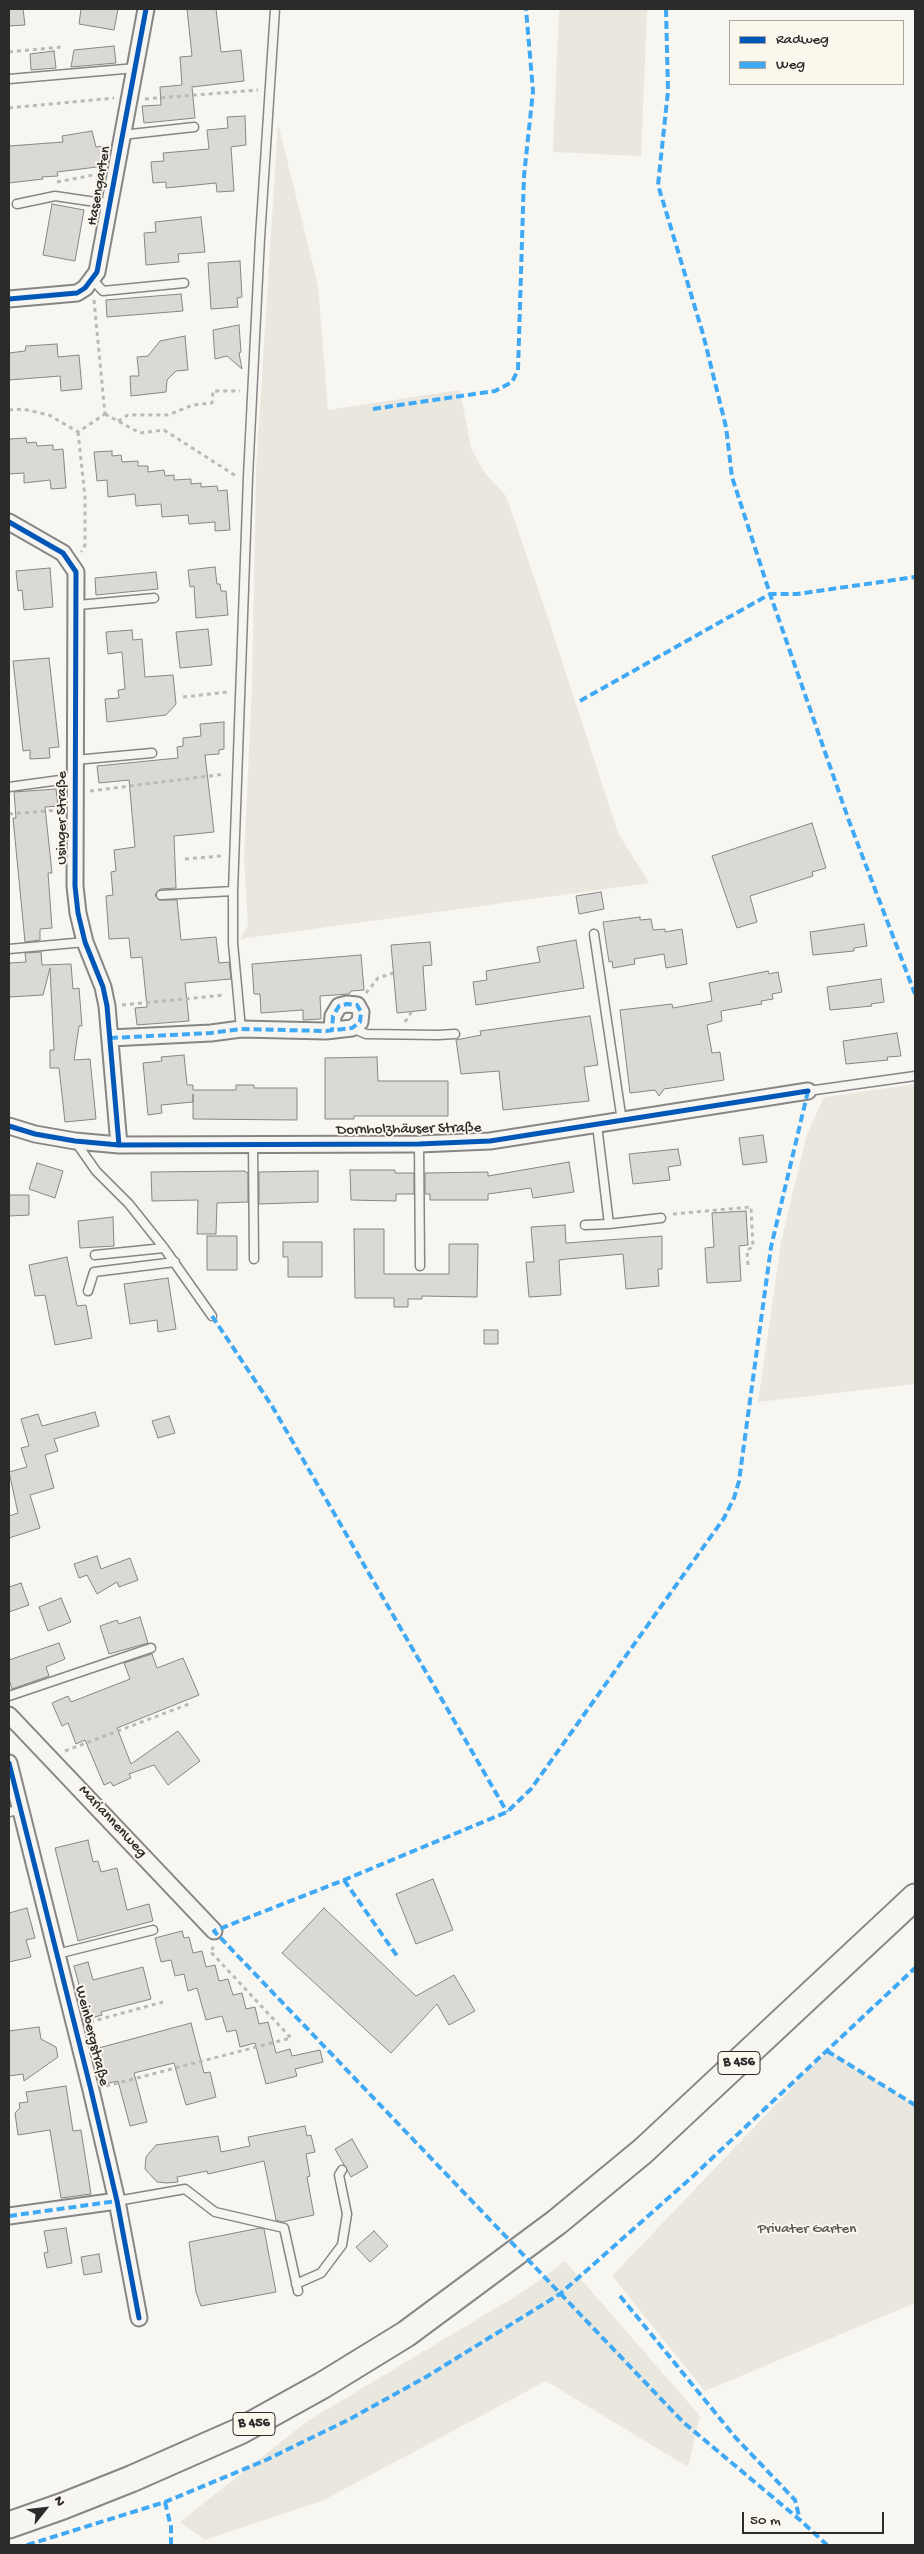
<!DOCTYPE html>
<meta charset="utf-8">
<style>
body{margin:0}
#map{position:relative;width:924px;height:2554px;overflow:hidden;background:#f8f6f0;font-family:"Gochi Hand",sans-serif}
canvas{display:block}
.frame{position:absolute;inset:0;border:10px solid #2b2b2b;pointer-events:none}
.legend{position:absolute;left:729px;top:20px;width:175px;height:65px;box-sizing:border-box;background:#fbf7ec;border:1px solid #a8a59f;margin:0;padding:6px 9px;list-style:none;font-size:15px;color:#2b2b2b}
.legend li{display:flex;align-items:center;gap:10px;height:25px}
.legend b{width:25px;border:1px solid #a8a59f}
.north{position:absolute;left:20px;top:2484px;width:50px;height:50px;-webkit-text-stroke:4px #fbf7ec;paint-order:stroke;rotate:61deg;font-size:14px;font-weight:700;line-height:20px;text-align:center;color:#2b2b2b}
.north::after{content:'';display:block;margin:auto;width:18px;height:22px;background:#2b2b2b;clip-path:polygon(50% 0,100% 100%,50% 72%,0 100%)}
.scale{position:absolute;left:742px;top:2512px;width:142px;height:22px;box-sizing:border-box;border:2px solid #2b2b2b;border-top:0;padding-left:6px;font-size:15px;line-height:18px;white-space:nowrap;color:#2b2b2b;-webkit-text-stroke:4px #fbf7ec;paint-order:stroke}
</style>
<div id="map">
<canvas width="924" height="2554"></canvas>
<div class="frame"></div>
<ul class="legend">
<li><b style="height:6px;background:#0057b8"></b>Radweg</li>
<li><b style="height:6px;background:#3fa9f5"></b>Weg</li>
</ul>
<div class="north">N</div>
<div class="scale">50 m</div>
</div>
<script>
const ctx = document.querySelector('canvas').getContext('2d');
ctx.lineJoin = 'round';
function fill(path, color) {
  ctx.fillStyle = color;
  ctx.fill(path, 'evenodd');
}
function shape(rows) {
  const path = new Path2D();
  for (const r of rows) {
    path.moveTo(r[0], r[1]);
    for (let i = 2; i < r.length; i += 2) path.lineTo(r[i], r[i + 1]);
  }
  return path;
}
function stroke(path, color, width, dash) {
  ctx.strokeStyle = color;
  ctx.lineWidth = width;
  ctx.lineCap = dash ? 'butt' : 'round';
  ctx.setLineDash(dash || []);
  ctx.stroke(path);
}
function write(font, color, halo, rows, align = 'center') {
  ctx.font = font + ' "Gochi Hand",sans-serif';
  ctx.lineWidth = 4;
  ctx.setLineDash([]);
  ctx.textBaseline = 'middle';
  ctx.strokeStyle = halo;
  ctx.fillStyle = color;
  for (const [text, x, y, turn = 0] of rows) {
    ctx.save();
    ctx.translate(x, y);
    ctx.rotate((+turn || 0) * Math.PI / 180);
    ctx.textAlign = isNaN(turn) ? turn : align;
    if (halo) ctx.strokeText(text, 0, 0);
    ctx.fillText(text, 0, 0);
    ctx.restore();
  }
}
fill(shape([
 [559,9,647,9,641,156,553,152],
 [278,123,318,286,328,410,460,390,471,448,484,472,506,496,545,609,618,833,649,883,240,939,248,926,244,858,252,687,256,471],
 [915,1084,915,1384,758,1402,781,1242,807,1134,824,1097],
 [827,2051,915,2105,915,2303,705,2391,612,2276],
 [565,2261,700,2416,688,2467,546,2381,322,2501,205,2540,180,2522,306,2422,526,2290]
]), '#e9e7de');
const building = shape([
 [9,9,23,9,25,25,9,26,9,9],
 [81,9,118,9,114,30,79,24,81,9],
 [187,9,216,9,221,52,241,50,244,81,192,87,195,118,144,123,142,106,161,105,160,87,182,85,180,57,192,56,187,9],
 [114,46,116,63,71,67,74,50,114,46],
 [54,51,56,68,31,70,30,54,54,51],
 [245,116,246,145,231,147,234,191,217,192,216,183,166,188,166,182,153,183,151,162,164,161,163,153,209,149,207,130,228,128,227,117,245,116],
 [92,131,96,147,105,146,105,166,57,172,58,176,42,177,43,179,9,183,9,146,63,142,62,136,92,131],
 [52,204,84,210,75,261,43,255,52,204],
 [201,217,205,252,178,254,179,262,146,265,144,233,156,232,155,222,201,217],
 [240,261,242,297,237,298,238,307,211,309,208,263,240,261],
 [181,294,183,311,107,317,106,300,181,294],
 [239,325,241,352,239,353,242,369,227,356,215,359,213,330,239,325],
 [185,336,188,370,176,371,167,380,166,392,131,396,130,376,139,376,137,357,148,356,160,341,185,336],
 [57,344,58,357,79,355,82,389,61,391,60,376,9,380,9,353,25,351,26,346,57,344],
 [26,438,27,443,36,442,37,446,53,445,53,450,63,449,66,488,51,489,50,480,24,483,24,473,9,474,9,439,26,438],
 [112,451,112,456,121,455,122,462,138,461,138,466,148,466,148,472,164,470,165,476,174,475,174,480,191,479,191,484,201,483,201,487,217,486,218,491,227,490,230,530,215,531,215,522,189,524,188,515,162,517,161,504,136,506,135,494,108,497,107,480,97,481,94,452,112,451],
 [215,567,217,584,220,584,221,591,226,591,228,615,196,618,194,586,190,587,188,570,215,567],
 [50,568,53,607,24,610,22,590,18,591,16,571,50,568],
 [156,572,158,589,96,595,95,578,156,572],
 [208,629,212,665,180,668,176,632,208,629],
 [132,630,133,640,142,639,145,677,173,675,176,704,166,715,107,722,105,699,119,698,118,690,125,689,122,652,108,654,106,632,132,630],
 [49,658,59,747,49,748,50,758,30,759,30,750,23,751,13,661,49,658],
 [224,722,224,749,219,750,219,754,205,755,214,832,174,836,176,888,160,889,155,895,159,900,177,900,181,940,216,937,219,963,229,962,231,979,185,983,189,1021,137,1025,135,1008,147,1007,142,957,131,958,129,938,109,939,106,896,113,895,111,872,116,871,114,850,135,847,129,780,99,783,97,766,178,758,177,747,183,746,183,738,201,736,200,724,224,722],
 [56,789,58,806,45,807,52,873,48,873,52,928,40,929,40,940,25,942,13,818,16,818,14,792,56,789],
 [812,823,826,868,812,872,813,876,750,896,757,922,737,928,712,856,812,823],
 [601,892,604,909,579,914,576,896,601,892],
 [640,917,640,920,651,919,653,930,665,929,665,932,682,929,687,964,666,968,664,954,634,959,635,964,613,968,612,961,609,962,603,922,640,917],
 [864,924,867,946,854,948,854,951,813,955,810,932,864,924],
 [576,940,584,988,476,1005,473,982,487,980,486,971,540,962,537,947,576,940],
 [430,942,432,965,423,966,426,1010,397,1013,391,945,430,942],
 [41,952,42,965,71,964,73,989,79,988,82,1026,79,1026,74,1060,90,1059,96,1119,65,1122,59,1068,50,1068,50,1050,54,1050,50,968,43,995,9,997,9,963,26,962,25,953,41,952],
 [361,955,364,990,351,991,349,994,320,996,321,1019,303,1020,303,1010,261,1013,260,994,254,994,252,964,361,955],
 [768,971,769,974,778,972,782,992,772,994,773,999,761,1001,762,1004,721,1011,722,1021,707,1025,712,1053,720,1052,724,1080,664,1089,659,1096,655,1090,630,1093,620,1010,672,1004,673,1008,712,1001,709,983,768,971],
 [881,979,884,1002,871,1004,872,1006,830,1010,827,987,881,979],
 [590,1016,598,1065,584,1067,589,1101,503,1110,499,1071,461,1074,456,1040,481,1035,480,1031,590,1016],
 [897,1033,901,1056,887,1057,888,1060,846,1064,843,1041,897,1033],
 [184,1055,187,1085,193,1085,193,1090,236,1090,236,1085,254,1085,254,1088,297,1088,297,1120,193,1119,193,1094,193,1102,161,1105,162,1113,148,1115,143,1063,162,1061,161,1057,184,1055],
 [377,1057,378,1081,448,1081,448,1116,354,1116,354,1119,325,1119,325,1058,377,1057],
 [763,1135,767,1162,743,1165,739,1138,763,1135],
 [678,1149,681,1165,668,1167,670,1180,633,1184,629,1154,678,1149],
 [569,1162,574,1192,533,1198,531,1188,488,1194,488,1200,430,1200,430,1194,425,1194,425,1173,488,1172,488,1176,569,1162],
 [37,1163,63,1171,55,1198,29,1189,37,1163],
 [350,1170,395,1170,395,1173,414,1173,414,1194,396,1194,396,1201,351,1200,350,1170],
 [244,1171,248,1173,248,1202,217,1203,216,1234,197,1234,198,1200,152,1201,151,1172,244,1171],
 [318,1171,318,1202,259,1204,259,1172,318,1171],
 [9,1195,29,1195,29,1215,9,1216,9,1195],
 [746,1211,748,1245,739,1246,741,1281,707,1283,705,1248,714,1247,712,1213,746,1211],
 [113,1217,114,1246,80,1248,78,1221,113,1217],
 [565,1225,566,1243,662,1236,662,1269,658,1269,659,1286,626,1289,623,1254,567,1259,559,1260,561,1295,529,1297,526,1262,534,1262,531,1227,565,1225],
 [354,1229,384,1229,384,1274,449,1274,449,1244,478,1244,477,1297,422,1296,422,1299,408,1299,408,1307,394,1307,394,1298,355,1298,354,1229],
 [207,1236,237,1236,237,1270,207,1270,207,1236],
 [283,1242,322,1242,322,1277,288,1277,288,1257,283,1257,283,1242],
 [67,1257,77,1306,86,1305,92,1338,55,1345,45,1295,35,1296,29,1265,67,1257],
 [168,1278,176,1329,158,1332,157,1320,130,1324,124,1284,168,1278],
 [484,1330,498,1330,498,1344,484,1344,484,1330],
 [95,1412,99,1426,54,1439,58,1451,45,1455,54,1488,30,1495,40,1528,9,1538,9,1516,18,1513,9,1472,27,1467,21,1448,29,1446,21,1419,38,1414,42,1426,95,1412],
 [169,1416,175,1433,158,1438,152,1421,169,1416],
 [97,1556,101,1569,130,1558,138,1580,119,1587,117,1582,97,1594,87,1575,79,1578,74,1564,97,1556],
 [21,1583,29,1605,9,1612,9,1587,21,1583],
 [61,1598,71,1622,48,1631,39,1607,61,1598],
 [140,1617,148,1643,109,1654,100,1626,117,1620,119,1624,140,1617],
 [59,1643,65,1659,46,1667,49,1676,12,1689,9,1679,9,1660,59,1643],
 [152,1654,157,1668,183,1658,199,1695,117,1728,131,1764,178,1731,200,1761,168,1785,154,1765,129,1774,131,1778,113,1786,111,1782,104,1785,85,1740,76,1744,68,1723,62,1726,52,1703,68,1696,71,1702,130,1679,124,1663,152,1654],
 [88,1840,93,1862,98,1861,101,1872,117,1868,127,1910,149,1904,153,1921,78,1941,55,1848,88,1840],
 [433,1879,453,1930,416,1944,396,1894,433,1879],
 [27,1908,35,1938,26,1940,31,1957,9,1962,9,1913,27,1908],
 [324,1908,416,1996,454,1975,475,2011,449,2025,437,2004,391,2053,282,1953,324,1908],
 [182,1931,184,1938,189,1937,193,1953,202,1951,206,1967,215,1965,219,1981,228,1979,233,1995,242,1993,246,2009,255,2007,259,2024,268,2022,276,2053,290,2049,292,2056,320,2050,323,2062,295,2069,297,2076,266,2084,255,2043,240,2047,236,2030,227,2032,222,2016,206,2020,197,1988,188,1991,184,1974,175,1976,171,1960,161,1962,155,1938,182,1931],
 [88,1962,93,1980,143,1967,151,1999,101,2012,102,2015,88,2019,74,1966,88,1962],
 [191,2023,204,2073,210,2072,216,2097,186,2105,174,2063,134,2073,147,2122,130,2126,118,2081,105,2084,95,2049,191,2023],
 [39,2027,41,2039,56,2047,58,2057,24,2081,23,2074,9,2076,9,2031,39,2027],
 [66,2086,73,2131,81,2130,91,2194,61,2198,50,2130,18,2135,15,2113,20,2108,19,2103,28,2102,26,2092,66,2086],
 [305,2126,307,2136,311,2135,315,2152,306,2154,310,2176,307,2177,314,2215,282,2222,276,2220,264,2161,208,2174,207,2171,177,2177,178,2182,167,2183,157,2182,145,2169,146,2157,156,2145,218,2136,221,2152,250,2146,248,2137,305,2126],
 [352,2139,368,2167,351,2177,335,2149,352,2139],
 [66,2228,72,2263,47,2268,44,2253,48,2252,44,2231,66,2228],
 [260,2228,264,2229,276,2292,201,2306,196,2292,189,2242,260,2228],
 [374,2231,388,2246,370,2262,356,2247,374,2231],
 [99,2254,102,2272,84,2275,81,2257,99,2254]
]);
fill(building, '#dbd9d6');
stroke(building, '#878684', 1);
const service = shape([
 [9,79,136,68],
 [122,135,194,127],
 [17,204,55,196,109,204],
 [92,279,103,291,184,283],
 [78,605,154,598],
 [75,760,152,753],
 [9,787,75,778],
 [161,895,233,891],
 [594,934,622,1121],
 [9,949,85,942],
 [352,1028,366,1034,438,1035,455,1034],
 [241,1029,233,943,233,891,248,477,260,238,275,9],
 [808,1091,915,1076],
 [597,1125,609,1224,661,1218],
 [75,1141,96,1171,129,1204,164,1248,212,1316],
 [419,1144,420,1266],
 [253,1145,254,1259],
 [585,1225,609,1224],
 [95,1255,164,1248],
 [88,1291,94,1272,175,1262],
 [9,1696,151,1648],
 [9,1812,19,1810],
 [57,1954,153,1930],
 [117,2201,185,2189,215,2212,284,2228,298,2291],
 [296,2284,321,2273,342,2245,347,2214,339,2175,342,2170]
]);
const minor = shape([
 [9,299,77,293,85,288,97,272,146,9],
 [9,522,63,553,76,572,75,886,78,913,85,942,103,987,107,1006,119,1145],
 [110,1038,211,1033,241,1029,326,1031,352,1028,360,1022,361,1012,357,1005,347,1004,339,1006,333,1016,332,1030],
 [9,1126,35,1134,75,1141,119,1145,419,1144,490,1141,808,1091],
 [9,1715,214,1931],
 [9,1763,91,2090,117,2201,139,2318],
 [9,2216,117,2201]
]);
const primary = shape([
 [9,2525,63,2506,131,2479,240,2431,323,2385,406,2334,557,2222,643,2151,915,1897]
]);
stroke(service, '#878684', 11);
stroke(minor, '#878684', 19);
stroke(primary, '#878684', 29);
stroke(shape([
 [9,52,61,47],
 [145,99,258,90],
 [9,108,114,98],
 [57,182,98,174],
 [94,300,105,414],
 [9,410,23,409,49,415,78,432,105,414],
 [105,414,140,433,164,430,236,476],
 [118,421,128,415,168,415,193,405,212,403,213,391,240,391],
 [78,432,85,497,85,545,81,552],
 [183,697,228,692],
 [90,791,225,774],
 [9,814,59,810],
 [185,859,221,856],
 [366,993,378,978,393,973],
 [122,1005,225,995],
 [405,1022,412,1011],
 [673,1214,751,1207,753,1247,747,1250,748,1266],
 [65,1751,189,1704],
 [90,2022,163,2002],
 [106,2086,291,2038,210,1951,214,1947]
]), '#bcbab8', 3, [4, 4]);
stroke(service, '#f6f5f1', 8);
stroke(minor, '#f6f5f1', 15);
stroke(primary, '#f6f5f1', 25);
stroke(shape([
 [666,9,668,91,658,185,703,334,726,427,732,477,770,594,797,594,915,577],
 [373,409,495,391,512,382,518,370,524,176,533,91,526,9],
 [580,701,770,594,849,821,915,994],
 [110,1038,211,1033,241,1029,326,1031,352,1028,360,1022,361,1012,357,1005,347,1004,339,1006,333,1016,332,1030],
 [808,1091,771,1247,739,1481,734,1498,724,1518,531,1789,507,1812,344,1880,214,1931,683,2422,800,2520,827,2545],
 [212,1316,272,1406,507,1812],
 [344,1880,397,1956],
 [827,2051,915,2105],
 [9,2216,117,2201],
 [620,2296,735,2437,795,2500,800,2520],
 [165,2502,171,2527,171,2545],
 [27,2545,165,2502,266,2460,348,2420,426,2377,560,2294,691,2178,915,1968]
]), '#3fa9f5', 4, [8, 4]);
stroke(shape([
 [9,299,77,293,85,288,97,272,146,9],
 [9,522,63,553,76,572,75,886,78,913,85,942,103,987,107,1006,119,1145],
 [9,1126,35,1134,75,1141,119,1145,419,1144,490,1141,808,1091],
 [9,1763,91,2090,117,2201,139,2318]
]), '#0057b8', 5);
for (const [x, y, w] of [
 [739,2063,42],
 [254,2424,42]
]) {
  const box = new Path2D();
  box.roundRect(x - w / 2, y - 11.5, w, 23, 4);
  ctx.fillStyle = '#fbf7ec';
  ctx.fill(box);
  stroke(box, '#2b2b2b', 1);
}
write('bold 14px', '#2b2b2b', null, [
 ["B 456",739,2063],
 ["B 456",254,2424]
]);
write('15px', '#2b2b2b', '#fbf7ec', [
 ["Hasengarten",100,186,-80],
 ["Usinger Straße",63,818,-90],
 ["Dornholzhäuser Straße",409,1130,-1],
 ["Mariannenweg",112,1822,47],
 ["Weinbergstraße",91,2036,76]
]);
write('15px', '#585754', '#fbf7ec', [
 ["Privater Garten",807,2230]
]);
</script>
